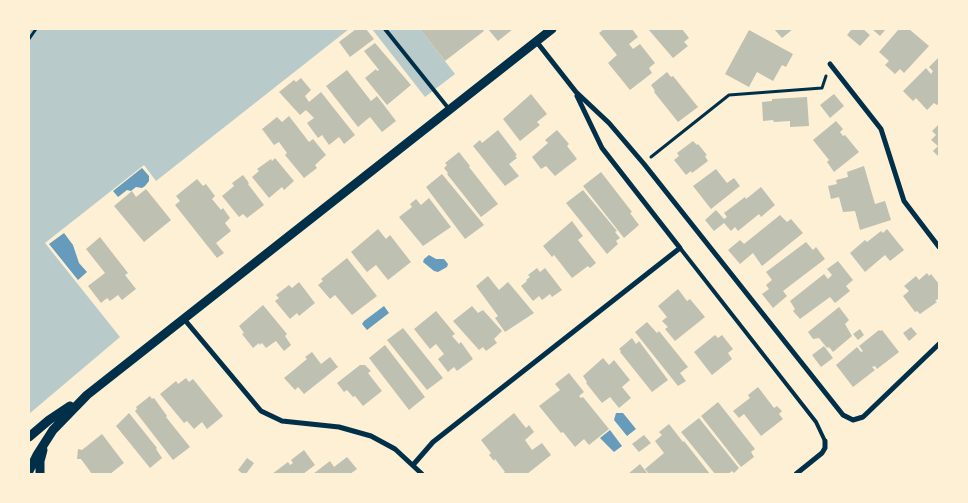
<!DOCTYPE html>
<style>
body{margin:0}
#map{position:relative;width:968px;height:503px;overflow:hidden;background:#fdf0d5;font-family:"Noto Serif",serif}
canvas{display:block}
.frame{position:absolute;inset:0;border:30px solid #fdf0d5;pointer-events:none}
</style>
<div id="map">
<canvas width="968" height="503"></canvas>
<div class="frame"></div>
</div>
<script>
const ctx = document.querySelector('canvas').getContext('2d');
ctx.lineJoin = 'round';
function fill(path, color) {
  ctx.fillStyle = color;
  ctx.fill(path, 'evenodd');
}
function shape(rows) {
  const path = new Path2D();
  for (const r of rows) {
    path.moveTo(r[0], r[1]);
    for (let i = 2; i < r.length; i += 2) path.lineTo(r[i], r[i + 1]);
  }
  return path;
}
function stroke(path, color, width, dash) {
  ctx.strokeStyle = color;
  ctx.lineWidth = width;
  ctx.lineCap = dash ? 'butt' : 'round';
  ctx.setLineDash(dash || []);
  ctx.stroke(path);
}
fill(shape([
 [29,29,349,29,156,181,144,165,45,243,120,337,29,414],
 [372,29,420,29,455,74,425,97]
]), '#b9caca');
fill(shape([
 [142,168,149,176,149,181,145,186,142,188,136,187,131,191,127,190,118,197,113,191],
 [64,233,73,245,79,263,87,272,78,280,49,244],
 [429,255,436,259,444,259,448,264,447,267,438,272,434,271,423,262,424,259],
 [384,306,389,313,367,330,362,324,364,321],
 [616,413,623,413,636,429,627,436,614,420],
 [610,430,622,446,614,452,600,438]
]), '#669bbc');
fill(shape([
 [356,29,366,29,374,39,350,57,339,42],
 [420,29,482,29,484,31,445,61],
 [488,29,513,29,498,41],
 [604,29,632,29,638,37,629,44,633,49,640,44,655,63,649,68,652,73,630,90,608,63,617,55,599,33],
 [648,29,682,29,689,38,684,42,688,46,673,58],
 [774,29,793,29,782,38],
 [852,29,863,29,870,35,860,46,847,35],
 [872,29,886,29,880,36],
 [899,29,909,29,929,46,904,73,900,69,895,74,885,65,889,61,879,52],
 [749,30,793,54,786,67,782,65,773,81,757,72,749,87,725,74],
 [375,43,411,85,387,105,365,78,376,69,377,71,379,70,364,51],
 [939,57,939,103,937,105,934,103,927,110,916,98,913,101,903,91,926,68,931,74,933,71,929,67],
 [347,70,371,101,377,96,396,121,382,132,370,117,358,127,326,86],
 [667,72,671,77,673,76,698,107,678,122,654,92,655,91,651,85],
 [301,78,311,90,305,96,309,102,321,92,355,135,344,144,339,137,329,145,322,135,318,138,307,123,314,118,306,110,300,115,279,92,294,80,296,82],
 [531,94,547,114,537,122,540,125,520,141,503,119],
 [834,94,844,106,830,118,820,105],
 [807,97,809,126,790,127,790,121,774,122,773,120,763,121,762,102,772,101,772,99],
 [289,116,309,142,313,139,326,155,315,165,317,168,304,178,285,155,287,153,279,142,274,145,262,129,277,117,282,122],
 [836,121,843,129,840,132,843,136,845,135,859,152,834,172,827,162,829,160,813,140],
 [939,124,939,157,933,151,938,146,931,140,936,135,932,131],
 [498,130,517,155,515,156,517,158,509,164,519,176,505,186,473,146,480,140,482,143],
 [557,130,569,144,567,146,577,159,555,176,546,166,541,169,532,157,548,143,545,140],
 [693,141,697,145,698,144,707,155,705,156,708,161,692,173,691,171,686,175,674,160,679,156,677,153],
 [459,152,470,166,469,167,498,204,481,217,447,174,448,173,444,168,447,165,445,163],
 [275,158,294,181,284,190,282,187,269,198,252,177,259,171,257,169,271,159,272,161],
 [864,166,875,204,885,201,891,220,860,230,855,211,843,212,839,197,831,199,828,186,837,184,836,180,848,177,847,172],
 [716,169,727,183,734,178,740,186,711,209,693,186],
 [601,172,632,212,630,213,639,225,624,238,583,186],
 [442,174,484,225,465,239,426,187],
 [243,175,249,183,248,184,264,205,247,218,243,214,239,217,222,196,234,186,232,183],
 [197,179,203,186,206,184,215,196,212,199,221,210,223,208,230,218,225,223,231,231,216,243,224,253,217,258,175,205,180,201,176,196],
 [761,187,775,205,761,217,759,214,738,231,735,227,731,231,724,223,714,231,705,220,716,210,724,219,727,217,724,213,745,197,746,199],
 [146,189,171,220,144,242,114,206,132,191,136,197],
 [583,190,617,231,615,232,620,238,616,241,618,244,607,254,566,203],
 [429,198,451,227,423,246,399,217,412,207,410,204,416,199,421,205],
 [780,215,787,222,791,219,803,233,762,266,753,253,740,264,728,250,740,240,744,244],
 [572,221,583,236,578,240,596,263,590,268,588,266,572,278,554,255,552,257,543,246],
 [378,229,386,239,390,235,411,262,388,280,376,265,367,272,351,252],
 [887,229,904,250,890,261,885,255,865,272,850,253,865,240,867,242,881,231,883,233],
 [100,237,128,273,125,275,136,289,122,300,118,295,110,301,107,298,101,303,88,286,105,273,86,249],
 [806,242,813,250,816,247,825,259,783,291,787,296,773,308,762,294,769,289,766,285,772,280,766,272],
 [347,258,377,296,352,315,335,295,330,299,318,285,323,281,321,279],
 [838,261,853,280,846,286,850,291,835,303,830,297,800,319,793,311,795,309,790,301,824,274,828,279,832,275,827,269],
 [537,268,540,272,545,268,562,290,552,297,550,294,542,300,539,296,533,301,521,286,527,281,526,280,530,277,528,275],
 [927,273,929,276,931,274,939,284,939,298,935,301,937,302,920,314,917,311,915,312,903,296,909,291,904,286,916,276,919,280],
 [488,276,499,290,508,282,534,313,505,332,495,318,498,316,476,286],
 [299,282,315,303,299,316,297,313,290,319,275,301,279,298,276,295,289,285,292,288],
 [678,289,687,301,690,299,705,317,675,341,665,329,668,327,662,321,667,317,658,306],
 [263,305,287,334,285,336,291,345,284,351,276,341,266,348,262,343,260,345,259,343,253,348,242,334,244,333,239,326],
 [472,306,478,313,483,310,502,331,494,339,497,343,486,351,483,347,479,350,453,321],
 [839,307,849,320,845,324,852,336,833,352,829,347,827,348,819,338,813,339,808,332],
 [436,311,455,334,452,336,459,344,461,342,473,359,457,371,454,367,448,372,438,359,444,354,436,344,430,349,414,329],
 [647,322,657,333,659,331,688,367,680,373,686,381,678,386,635,332],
 [911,327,917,334,909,341,903,333],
 [403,328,443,378,427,390,387,340],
 [860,329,864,335,858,340,853,334],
 [879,330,880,331,882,330,899,352,877,369,875,366,872,367,875,370,853,387,836,365,857,347,861,352,863,351,859,346],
 [715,335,718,338,722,335,733,349,728,353,732,359,712,375,694,352],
 [632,338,636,344,639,341,668,380,652,392,620,352,621,351,619,349],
 [385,345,425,397,409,410,369,358],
 [824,346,833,358,821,367,812,355],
 [312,352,321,364,330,357,338,367,304,394,298,387,295,390,284,378,307,359,305,357],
 [603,358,609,365,614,360,630,380,622,387,631,398,619,408,610,397,602,403,586,383,587,382,583,376],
 [360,365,365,365,371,371,368,373,382,391,363,406,355,396,353,397,347,390,344,392,337,383],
 [569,373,584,392,579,396,581,398,583,397,609,429,589,445,584,439,575,447,563,432,561,433,539,406,560,390,555,384],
 [186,378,189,382,193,379,223,416,207,429,202,422,194,429,187,421,184,423,160,394,176,381,178,384],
 [758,387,774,408,777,406,782,411,779,414,783,419,761,436,744,414,739,418,733,411,750,398,748,395],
 [150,396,152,399,154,398,167,416,166,417,190,447,173,460,135,411,137,409,136,407],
 [718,402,755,449,751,452,754,457,741,467,701,416],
 [129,413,157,448,156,449,162,458,150,468,116,426],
 [514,413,526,428,529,425,534,432,525,440,532,450,542,443,551,455,527,474,502,474,505,472,495,459,494,461,489,455,491,453,481,440],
 [699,418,739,468,734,473,732,471,728,474,715,474,681,432],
 [669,424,683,442,684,441,710,474,649,474,645,469,664,453,655,441,662,435,659,432],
 [102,434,124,463,110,474,92,474,81,459,77,459,78,449,82,450],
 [644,435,651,443,639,452,632,444],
 [304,450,315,465,303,474,300,473,298,474,272,474,288,462,290,465,293,463,291,460],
 [347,457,357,469,350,474,313,474,330,461,334,467],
 [247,458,254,463,246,474,243,474,238,470],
 [640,464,648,474,628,474]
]), '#bec0b2');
stroke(shape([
 [29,39,36,29],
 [651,157,729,95,822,88,826,76]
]), '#003049', 3);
stroke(shape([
 [385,29,449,109],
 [680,248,816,422,825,441]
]), '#003049', 4);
stroke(shape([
 [536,41,576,92,609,123,644,164,843,415,853,420,863,417,939,344],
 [830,64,881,129,904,201,939,247],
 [184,319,261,411,282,421,339,427,371,436,395,449,422,474],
 [413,465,433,442,680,248,602,148,577,96],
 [796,474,822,453,825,448,825,441]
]), '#003049', 5);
stroke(shape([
 [29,437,49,420,70,406],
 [29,471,37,455,53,430,87,395,552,29],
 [40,474,40,461,43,450]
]), '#003049', 9);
</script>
